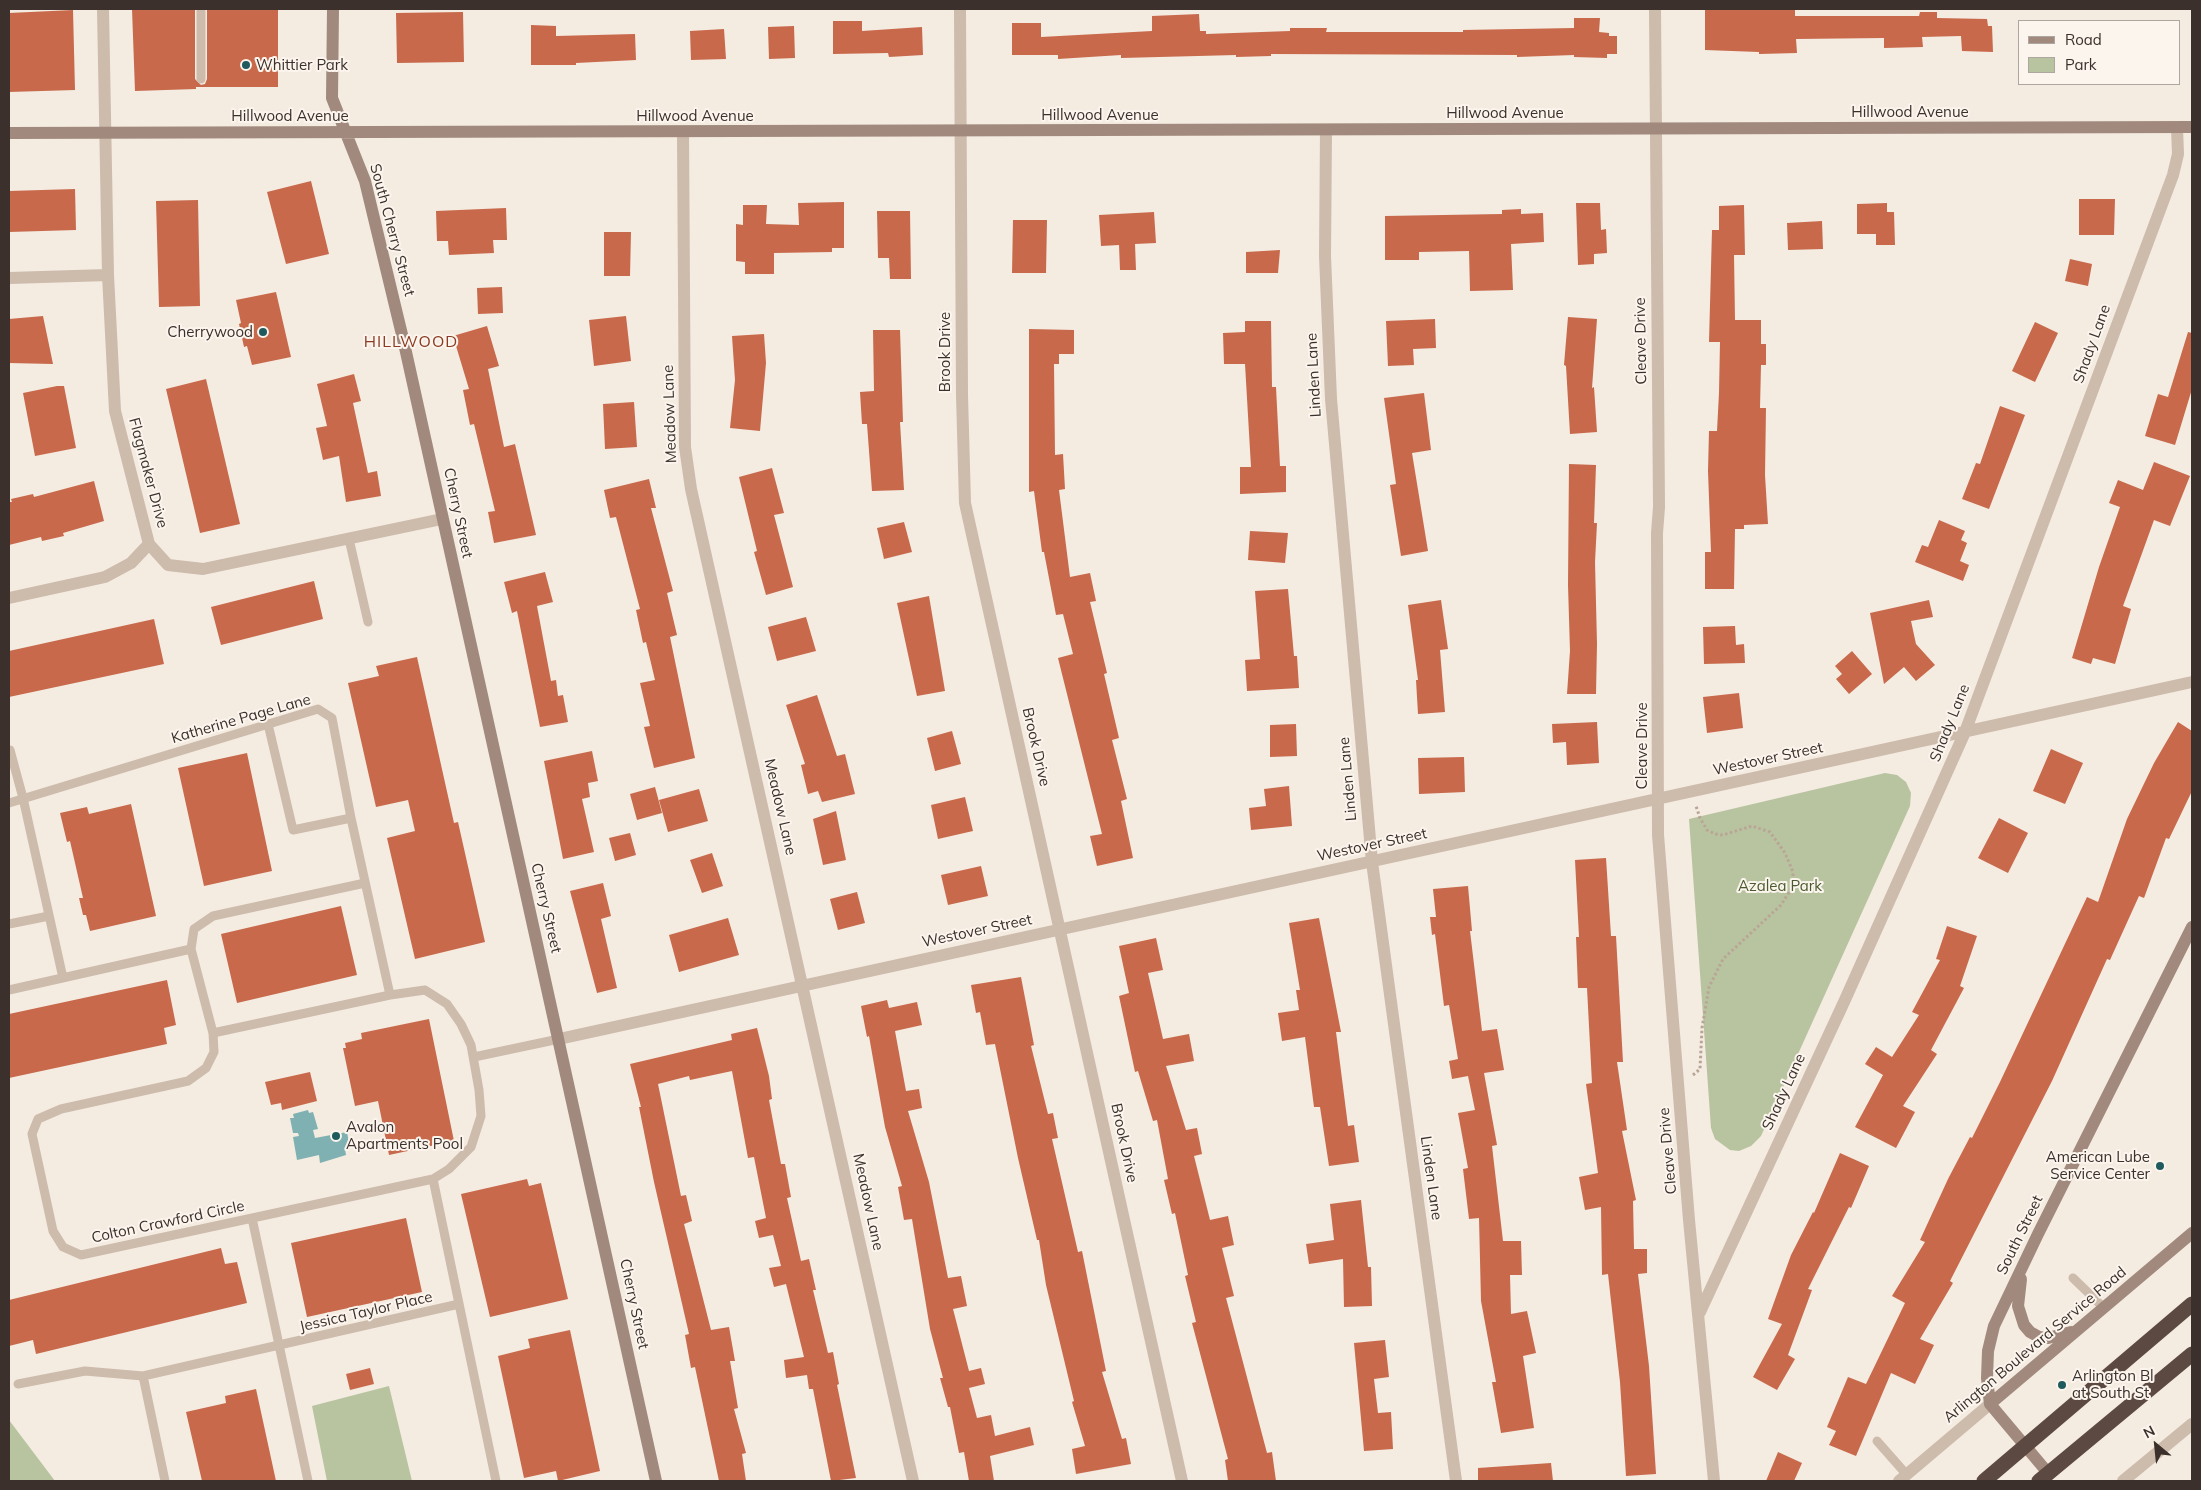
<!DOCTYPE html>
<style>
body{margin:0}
#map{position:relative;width:2201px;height:1490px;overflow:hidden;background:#f4ebe1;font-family:Mulish,sans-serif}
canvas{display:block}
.frame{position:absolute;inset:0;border:10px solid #3b302b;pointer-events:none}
.legend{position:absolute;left:2018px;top:20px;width:162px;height:65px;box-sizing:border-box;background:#fbf5ee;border:1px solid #aea6a0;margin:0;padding:6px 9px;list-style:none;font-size:15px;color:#3b302b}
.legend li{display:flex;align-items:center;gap:10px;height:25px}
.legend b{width:25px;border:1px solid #aea6a0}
.north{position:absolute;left:2131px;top:1420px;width:50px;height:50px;-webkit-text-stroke:4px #fbf5ee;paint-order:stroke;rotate:332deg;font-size:14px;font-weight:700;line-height:20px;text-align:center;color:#3b302b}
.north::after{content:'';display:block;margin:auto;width:18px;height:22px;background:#3b302b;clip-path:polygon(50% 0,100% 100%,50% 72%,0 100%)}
</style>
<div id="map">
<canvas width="2201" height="1490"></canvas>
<div class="frame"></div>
<ul class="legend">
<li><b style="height:6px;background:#a18a7d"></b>Road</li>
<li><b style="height:14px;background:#b8c4a0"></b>Park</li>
</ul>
<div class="north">N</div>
</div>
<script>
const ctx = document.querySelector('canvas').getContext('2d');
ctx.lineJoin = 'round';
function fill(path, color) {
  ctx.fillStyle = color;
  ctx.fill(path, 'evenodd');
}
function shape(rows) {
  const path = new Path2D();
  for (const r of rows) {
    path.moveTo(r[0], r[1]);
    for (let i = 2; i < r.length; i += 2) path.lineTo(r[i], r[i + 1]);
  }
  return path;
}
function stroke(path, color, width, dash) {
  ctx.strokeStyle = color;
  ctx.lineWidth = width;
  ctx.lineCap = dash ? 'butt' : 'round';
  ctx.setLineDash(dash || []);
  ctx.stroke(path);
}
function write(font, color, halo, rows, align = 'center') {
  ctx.font = font + ' Mulish,sans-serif';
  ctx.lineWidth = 4;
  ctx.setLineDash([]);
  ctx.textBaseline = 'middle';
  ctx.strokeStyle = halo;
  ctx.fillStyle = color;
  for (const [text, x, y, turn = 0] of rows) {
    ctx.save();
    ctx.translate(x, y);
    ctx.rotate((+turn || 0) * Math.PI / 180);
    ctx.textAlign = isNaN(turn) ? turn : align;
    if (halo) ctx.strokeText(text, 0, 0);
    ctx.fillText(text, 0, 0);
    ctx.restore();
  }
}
fill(shape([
 [1885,773,1897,775,1906,782,1911,793,1910,806,1761,1136,1751,1146,1739,1151,1730,1150,1715,1139,1711,1128,1689,819],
 [389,1386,412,1481,327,1481,312,1406],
 [9,1420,55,1481,9,1481]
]), '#b8c4a0');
fill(shape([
 [308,1110,309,1113,313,1112,318,1129,313,1130,315,1138,347,1132,350,1149,345,1149,346,1155,320,1163,319,1155,297,1160,293,1137,299,1136,298,1133,293,1133,290,1118,294,1118,293,1114]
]), '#7fb0b2');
fill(shape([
 [132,9,195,9,195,79,201,85,205,84,207,79,207,9,278,9,278,87,196,87,196,89,135,91],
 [1705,9,1795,9,1795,16,1919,16,1920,12,1937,12,1937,18,1987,19,1988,26,1992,26,1993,52,1962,51,1961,36,1922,37,1923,47,1884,48,1884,38,1796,39,1797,53,1759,54,1759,52,1705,50],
 [73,10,75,90,9,92,9,13],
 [463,12,464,62,397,63,396,13],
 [1199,14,1200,31,1206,31,1206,34,1290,31,1290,28,1327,28,1326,32,1463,32,1463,30,1574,28,1574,18,1600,18,1599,32,1609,33,1609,36,1617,36,1617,54,1607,54,1607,58,1574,57,1574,55,1517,57,1517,55,1271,54,1271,56,1236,57,1236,55,1121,58,1121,55,1058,59,1058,55,1012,55,1012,23,1041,23,1041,37,1152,31,1152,16],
 [833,21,862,21,862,31,922,27,923,55,889,57,888,53,833,54],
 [531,25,556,26,556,36,635,34,636,60,576,63,576,65,531,65],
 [794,26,795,58,769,59,768,27],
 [724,29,726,59,691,60,690,31],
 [311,181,329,254,286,264,267,192],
 [75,189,76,230,9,232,9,191],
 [2079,199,2115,199,2114,235,2079,235],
 [198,200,200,306,159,307,156,201],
 [844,202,844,248,832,248,832,252,774,253,774,274,745,274,745,262,736,261,736,224,743,225,743,205,767,205,766,224,799,225,798,203],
 [1576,203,1600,203,1601,230,1606,229,1607,253,1594,254,1594,264,1578,265],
 [1887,203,1887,212,1894,212,1895,245,1876,245,1876,234,1857,234,1857,204],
 [1744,205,1745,255,1734,255,1735,320,1761,320,1761,344,1766,344,1766,365,1761,365,1760,408,1766,408,1765,475,1768,524,1744,525,1744,529,1735,529,1734,589,1705,589,1705,552,1711,552,1708,471,1709,431,1717,431,1719,393,1720,342,1709,342,1712,230,1719,230,1719,206],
 [506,208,507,240,493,240,494,253,449,255,448,241,437,241,436,211],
 [1521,209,1521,214,1543,213,1544,242,1511,244,1513,290,1470,291,1469,251,1419,252,1419,260,1385,260,1385,216,1502,214,1502,210],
 [877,211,910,211,911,279,890,279,889,258,878,258],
 [1154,212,1156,243,1135,244,1136,270,1120,270,1119,245,1101,246,1099,215],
 [1013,220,1047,220,1046,273,1012,273],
 [1822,221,1823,249,1788,250,1787,223],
 [604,232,631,232,630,276,604,276],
 [1280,250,1278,273,1246,273,1246,252],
 [2070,259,2092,264,2088,286,2065,281],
 [502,287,503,313,478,314,477,288],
 [276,292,291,357,252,365,247,346,244,347,239,324,241,323,236,300],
 [43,316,53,364,9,363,9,319],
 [626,316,631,361,594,366,589,320],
 [1568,317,1597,319,1592,388,1594,387,1597,432,1570,434,1566,366,1564,365],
 [1435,319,1436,348,1413,349,1414,365,1388,366,1386,321],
 [1245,321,1271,321,1272,387,1276,387,1280,466,1286,466,1286,492,1240,494,1240,467,1251,467,1245,364,1224,364,1223,333,1245,332],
 [2035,322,2058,333,2035,382,2012,371],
 [487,326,499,366,488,369,504,447,515,444,536,535,494,543,488,512,495,511,474,424,470,425,463,390,469,389,453,336],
 [1029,329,1074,330,1074,354,1059,354,1059,364,1054,364,1055,455,1063,454,1065,489,1059,490,1070,577,1090,573,1096,601,1090,602,1107,673,1104,674,1119,738,1112,740,1127,799,1121,801,1133,858,1097,866,1090,836,1102,834,1058,658,1073,654,1063,614,1056,615,1044,552,1042,552,1034,491,1029,492],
 [873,330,900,330,903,422,900,422,904,490,872,491,867,424,862,424,860,392,874,391],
 [2188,332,2192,333,2192,389,2175,445,2145,436,2158,394,2168,397],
 [764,334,766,363,760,431,730,428,735,380,732,336],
 [354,374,361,401,353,403,368,473,377,471,381,496,346,502,339,456,323,460,316,428,327,426,317,384],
 [206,379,240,524,200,533,166,389],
 [57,386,64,386,76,448,35,456,23,393],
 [1424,393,1431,450,1412,453,1428,551,1401,556,1390,485,1396,484,1384,398],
 [634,402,637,447,605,449,603,404],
 [2000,406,2025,415,1989,509,1962,499,1976,463,1980,464],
 [2154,462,2190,476,2170,526,2154,520,2123,606,2131,609,2115,664,2093,658,2091,664,2072,658,2099,567,2120,507,2109,503,2118,480,2143,490],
 [1569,464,1596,465,1594,523,1597,523,1595,562,1597,644,1596,694,1567,694,1570,651,1568,585],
 [772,468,784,513,774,515,793,587,766,595,754,552,757,551,739,477],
 [649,479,656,508,651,508,673,591,667,593,677,635,670,637,695,758,654,768,644,727,650,726,640,683,655,680,646,642,643,643,636,610,640,609,616,517,610,518,604,490],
 [94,481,104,521,63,533,64,536,42,541,41,537,9,545,9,502,12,502,11,499,33,494,34,497],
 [1939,520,1965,531,1961,540,1967,543,1960,561,1969,565,1963,581,1915,562,1922,545,1928,547],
 [904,522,912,552,884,559,877,528],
 [1250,531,1288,533,1285,563,1248,560],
 [545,572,553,602,537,606,551,681,556,680,558,696,563,695,568,722,540,727,517,611,512,613,504,582],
 [314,581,323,619,221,645,211,607],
 [1288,589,1294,656,1297,656,1299,688,1247,691,1245,660,1260,659,1255,591],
 [929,596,945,691,917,696,897,603],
 [1441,600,1448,649,1440,650,1445,712,1418,714,1416,680,1418,680,1408,605],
 [1929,600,1933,617,1911,621,1916,644,1935,665,1916,681,1904,667,1884,684,1870,613],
 [806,617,816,651,777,661,768,627],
 [154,619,164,664,9,697,9,651],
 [1735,626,1736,645,1744,644,1745,663,1704,664,1703,627],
 [1852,651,1872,674,1849,694,1836,679,1842,674,1835,666],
 [417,657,454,823,458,822,485,942,415,959,387,838,415,831,408,800,376,807,348,683,379,676,376,666],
 [1739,693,1743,728,1707,733,1703,697],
 [817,695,837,756,845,754,855,794,822,802,818,791,808,794,801,765,805,764,786,705],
 [1597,722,1599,763,1567,765,1566,742,1553,743,1552,724],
 [2178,722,2192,731,2192,791,2169,839,2166,838,2144,898,2139,896,2110,960,2107,959,2052,1081,1950,1281,1953,1283,1920,1339,1934,1345,1915,1384,1891,1373,1856,1456,1829,1445,1836,1431,1827,1427,1848,1377,1866,1384,1905,1303,1892,1296,1925,1242,1920,1240,1948,1179,1970,1137,1972,1138,2000,1082,2087,897,2098,902,2127,819,2154,763],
 [1296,724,1297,756,1270,757,1270,725],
 [952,731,961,764,935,771,927,738],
 [2051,749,2083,763,2065,804,2033,791],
 [592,751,598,781,588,783,590,797,582,799,594,852,563,859,544,761],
 [247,753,272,871,204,886,178,768],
 [1464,757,1465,792,1419,794,1418,758],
 [1289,786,1292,826,1251,830,1249,808,1266,806,1264,789],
 [655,787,662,813,637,820,630,794],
 [699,789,708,821,668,832,659,800],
 [965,797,973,831,938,839,931,805],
 [131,804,156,916,90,931,86,915,83,915,79,898,83,898,70,841,67,842,60,813,87,807,89,814],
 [836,811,846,860,823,865,813,819],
 [1999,818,2028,833,2008,873,1978,858],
 [630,833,636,855,615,861,609,838],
 [712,853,723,886,702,893,690,860],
 [1606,858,1611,936,1616,936,1623,1062,1617,1062,1627,1130,1622,1131,1636,1200,1633,1201,1634,1249,1647,1249,1647,1273,1638,1274,1649,1366,1656,1474,1626,1476,1620,1382,1608,1274,1602,1275,1601,1207,1585,1210,1579,1177,1598,1173,1586,1084,1592,1083,1587,988,1578,988,1576,937,1579,937,1575,860],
 [981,866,988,896,948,905,941,875],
 [603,883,611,916,601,919,617,988,597,993,570,891],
 [1468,886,1472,931,1470,931,1482,1031,1497,1029,1504,1070,1484,1073,1497,1145,1492,1146,1503,1241,1521,1241,1522,1275,1510,1275,1511,1314,1527,1311,1536,1353,1523,1356,1534,1428,1501,1433,1492,1382,1496,1382,1481,1301,1479,1218,1469,1219,1463,1169,1468,1168,1458,1113,1475,1110,1468,1076,1452,1079,1449,1061,1458,1059,1449,1005,1444,1006,1435,934,1432,935,1430,917,1436,917,1433,889],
 [857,892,865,923,838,930,830,899],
 [341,906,357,975,237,1003,221,934],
 [728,918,739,955,679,972,669,935],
 [1319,918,1341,1032,1336,1032,1348,1126,1354,1125,1359,1162,1329,1166,1320,1107,1314,1107,1305,1037,1282,1041,1278,1013,1299,1010,1296,990,1300,990,1289,923],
 [1947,926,1977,936,1960,986,1964,988,1931,1050,1937,1054,1903,1106,1915,1112,1896,1148,1855,1127,1883,1075,1865,1064,1876,1047,1892,1057,1919,1015,1912,1012,1940,960,1936,959],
 [1156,938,1163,970,1148,973,1163,1039,1189,1034,1194,1061,1166,1066,1186,1130,1197,1128,1202,1154,1194,1156,1210,1220,1228,1216,1234,1245,1222,1248,1234,1296,1226,1298,1267,1453,1272,1452,1276,1481,1228,1481,1225,1460,1228,1459,1192,1323,1196,1322,1185,1276,1188,1275,1175,1213,1172,1214,1164,1180,1168,1179,1157,1120,1153,1121,1138,1071,1135,1072,1119,996,1129,993,1119,946],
 [1021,977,1034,1045,1031,1046,1048,1114,1053,1113,1058,1138,1052,1139,1078,1252,1082,1251,1106,1371,1102,1372,1122,1439,1126,1438,1131,1464,1076,1474,1072,1449,1085,1446,1072,1402,1074,1401,1046,1285,1039,1240,1037,1240,1018,1158,995,1044,986,1045,980,1012,976,1013,971,985],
 [167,980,176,1025,164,1028,167,1044,9,1078,9,1014],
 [887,1000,889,1008,917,1002,922,1025,895,1031,906,1091,919,1089,922,1108,908,1111,929,1182,948,1278,961,1276,967,1306,953,1309,969,1371,981,1368,985,1384,969,1388,977,1418,991,1415,995,1436,1030,1427,1034,1445,990,1456,994,1481,969,1481,964,1452,959,1453,950,1407,948,1407,940,1378,943,1378,930,1329,912,1219,904,1220,898,1187,902,1186,885,1127,869,1036,867,1037,861,1006],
 [429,1019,454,1141,389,1155,378,1101,355,1106,343,1048,346,1048,345,1043,362,1039,361,1033],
 [757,1028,769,1076,772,1099,769,1100,781,1164,785,1164,791,1197,787,1198,801,1261,809,1259,816,1290,813,1290,828,1353,833,1352,839,1384,837,1385,856,1478,831,1481,813,1389,809,1389,807,1375,786,1378,784,1360,804,1357,786,1284,774,1287,769,1268,781,1266,773,1235,759,1238,755,1221,766,1218,754,1157,748,1158,732,1071,690,1080,689,1076,658,1084,681,1196,686,1195,692,1221,684,1224,711,1330,729,1327,735,1361,730,1361,738,1408,734,1409,746,1453,742,1454,746,1481,719,1481,695,1367,691,1368,685,1335,689,1334,654,1182,639,1107,641,1107,630,1064,732,1040,731,1034],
 [310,1072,317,1101,282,1110,281,1103,271,1105,265,1082],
 [1840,1153,1869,1166,1851,1208,1849,1207,1808,1289,1812,1290,1788,1355,1795,1359,1777,1390,1753,1377,1782,1324,1768,1319,1791,1255,1813,1212,1814,1213],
 [527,1179,529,1186,541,1183,568,1299,490,1317,461,1194],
 [1361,1200,1368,1267,1371,1267,1372,1306,1344,1307,1343,1259,1309,1264,1306,1244,1334,1240,1330,1204],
 [406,1218,422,1292,307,1317,291,1243],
 [221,1248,225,1264,237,1262,247,1303,36,1354,33,1340,9,1346,9,1300],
 [570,1330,600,1471,558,1481,556,1471,524,1478,498,1356,530,1348,528,1339],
 [1385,1340,1389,1377,1374,1379,1378,1413,1391,1412,1393,1449,1364,1451,1354,1343],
 [370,1368,374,1384,350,1390,346,1374],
 [256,1389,276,1481,202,1481,186,1412,226,1403,225,1396],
 [1778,1452,1802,1463,1794,1481,1766,1481],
 [1551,1463,1553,1481,1478,1481,1478,1468]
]), '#c8694b');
stroke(shape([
 [1693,1075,1700,1069,1702,1028,1709,987,1723,959,1781,905,1793,886,1793,872,1785,853,1770,832,1752,826,1723,835,1715,834,1707,830,1700,818,1696,806]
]), '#b9a596', 3, [2.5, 2.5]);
stroke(shape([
 [201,9,201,79],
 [349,539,368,622],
 [268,724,293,830,351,818],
 [10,750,23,798,63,978],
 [9,803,318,709,332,718,351,818,390,995],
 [9,924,49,916],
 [9,990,191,949],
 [425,990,447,1004,461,1024,471,1045,479,1090,481,1116,471,1147,449,1169,433,1179,81,1255,63,1247,53,1231,32,1134,38,1119,61,1109,188,1081,206,1068,214,1052,213,1033,390,995,425,990],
 [213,1033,191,949,194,929,213,916,365,883],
 [474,1057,559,1039],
 [433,1179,496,1481],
 [252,1218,308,1481],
 [2073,1278,2104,1308],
 [143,1376,165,1481],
 [18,1384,85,1371,143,1376,459,1304],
 [1877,1441,1907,1475]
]), '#cdbbac', 9);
stroke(shape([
 [103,9,108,275,115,411,149,544,168,565,203,569,442,519],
 [960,9,962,395,965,503,1182,1481],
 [1655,9,1659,507,1657,533,1658,835,1689,1220,1714,1481],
 [1326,130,1325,256,1331,399,1372,862,1456,1481],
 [683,132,685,447,691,489,913,1481],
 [9,278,108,275],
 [9,598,105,577,131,563,149,544],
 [559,1039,2192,682],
 [1700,1312,1844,1002,1965,732,2173,175,2178,154,2177,128],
 [1899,1481,1990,1404],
 [2123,1481,2192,1424]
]), '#cdbbac', 12);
stroke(shape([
 [333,9,332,98,365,181,404,343,656,1481],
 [9,133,2192,127],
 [2021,1279,2018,1306,2024,1325,2030,1332,2039,1337,2048,1338,2071,1332],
 [1990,1404,2192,1233],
 [2048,1473,1990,1404,1987,1378,1988,1351,1994,1326,2038,1234,2192,927]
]), '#a18a7d', 12);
stroke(shape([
 [1984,1481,2192,1304],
 [2039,1481,2192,1354]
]), '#5c4a42', 15);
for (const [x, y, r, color] of [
 [246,65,5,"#1f5a5e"],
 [263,332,5,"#1f5a5e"],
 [336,1136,5,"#1f5a5e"],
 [2160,1166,5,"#1f5a5e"],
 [2062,1385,5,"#1f5a5e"]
]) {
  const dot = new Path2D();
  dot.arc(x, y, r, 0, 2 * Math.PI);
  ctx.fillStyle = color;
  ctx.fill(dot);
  stroke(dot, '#fbf5ee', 2);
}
write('15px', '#3b302b', '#fbf5ee', [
 ["Whittier Park",256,65],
 ["Cherrywood",253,332,"right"],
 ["Avalon",346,1127],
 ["Apartments Pool",346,1144],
 ["American Lube",2150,1157,"right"],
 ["Service Center",2150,1174,"right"],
 ["Arlington Bl",2072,1376],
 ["at South St",2072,1393]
], 'left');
write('15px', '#3b302b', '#fbf5ee', [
 ["Hillwood Avenue",1910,112],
 ["Hillwood Avenue",1505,113],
 ["Hillwood Avenue",1100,115],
 ["Hillwood Avenue",290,116],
 ["Hillwood Avenue",695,116],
 ["South Cherry Street",392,230,75],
 ["Cleave Drive",1641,341,-91],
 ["Shady Lane",2092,344,-70],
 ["Brook Drive",945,352,-90],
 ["Linden Lane",1314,375,-93],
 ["Meadow Lane",670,414,-92],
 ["Flagmaker Drive",148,473,75],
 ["Cherry Street",458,513,78],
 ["Katherine Page Lane",241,719,-16],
 ["Shady Lane",1950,723,-68],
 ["Cleave Drive",1642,746,-90],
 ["Brook Drive",1036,747,77],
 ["Westover Street",1768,759,-12],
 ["Linden Lane",1348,779,-95],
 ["Meadow Lane",780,807,77],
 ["Westover Street",1372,845,-12],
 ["Cherry Street",546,908,77],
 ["Westover Street",977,931,-12],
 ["Shady Lane",1784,1092,-65],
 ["Brook Drive",1124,1143,78],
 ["Cleave Drive",1668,1151,-95],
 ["Linden Lane",1431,1178,82],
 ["Meadow Lane",868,1202,78],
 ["Colton Crawford Circle",168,1222,-12],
 ["South Street",2020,1235,-64],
 ["Cherry Street",634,1304,78],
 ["Jessica Taylor Place",366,1312,-13],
 ["Arlington Boulevard Service Road",2035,1345,-40]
]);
write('15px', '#4a5a2e', '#fbf5ee', [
 ["Azalea Park",1780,886]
]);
ctx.letterSpacing = '1px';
write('16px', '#8c3b22', '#fbf5ee', [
 ["HILLWOOD",411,342]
]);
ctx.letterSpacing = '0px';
</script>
